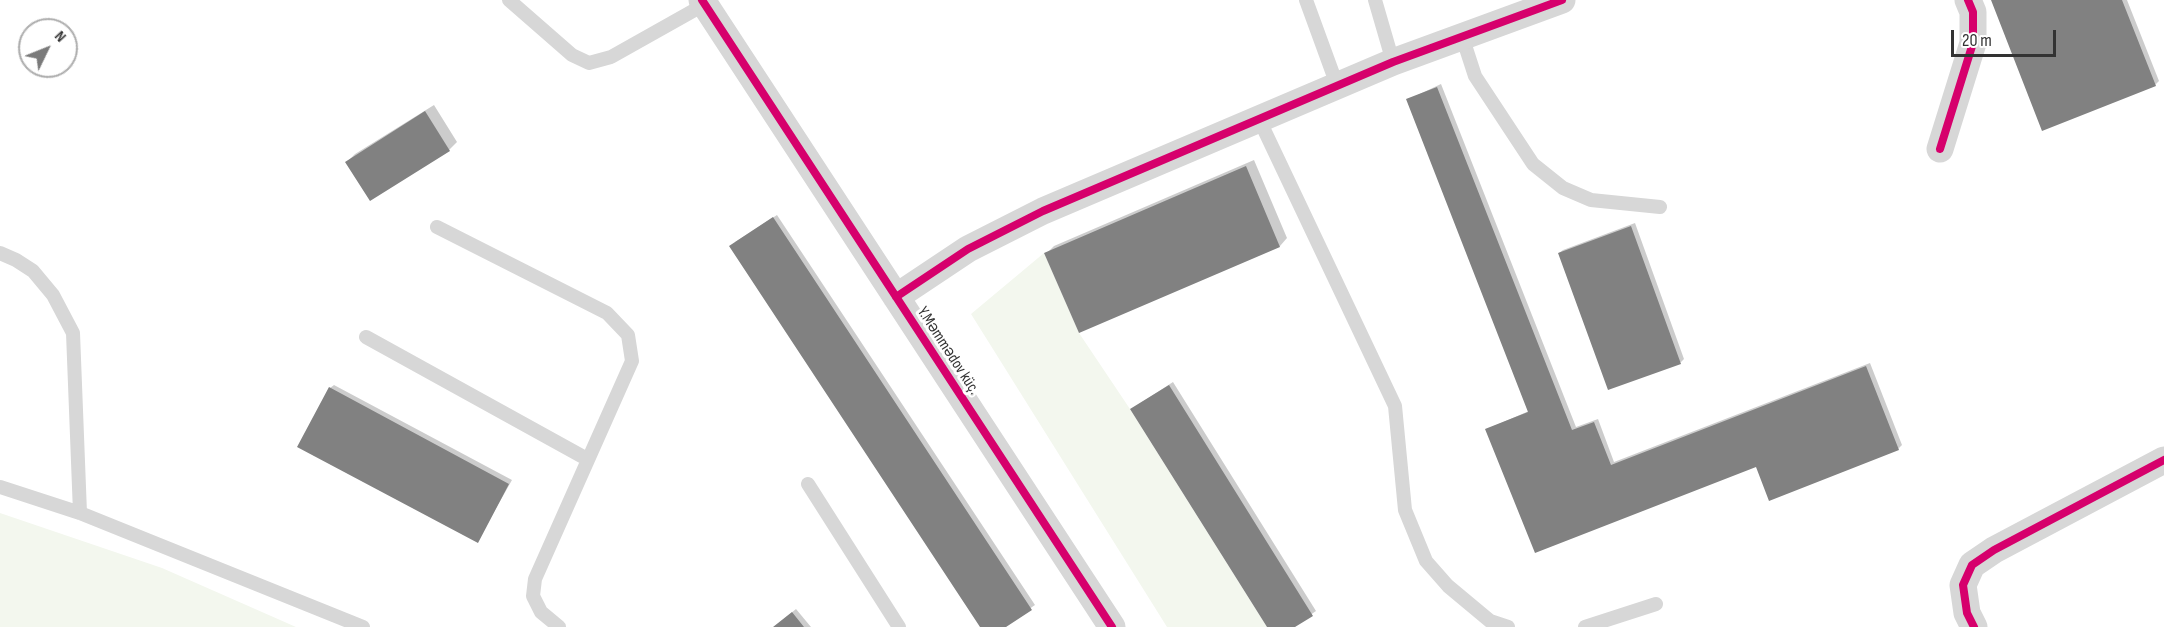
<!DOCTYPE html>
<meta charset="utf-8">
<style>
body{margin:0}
#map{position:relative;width:2164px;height:627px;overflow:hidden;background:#fff;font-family:"Sofia Sans Condensed",sans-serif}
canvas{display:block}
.north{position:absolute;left:18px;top:18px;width:60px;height:60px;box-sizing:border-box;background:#fff;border:2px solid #adadad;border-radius:50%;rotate:47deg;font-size:16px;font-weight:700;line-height:24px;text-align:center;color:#333}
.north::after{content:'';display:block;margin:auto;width:21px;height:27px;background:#7a7a7a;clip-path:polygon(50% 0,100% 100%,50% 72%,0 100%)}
.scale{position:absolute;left:1951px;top:30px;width:105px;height:27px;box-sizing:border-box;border:3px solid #333;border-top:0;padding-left:8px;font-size:18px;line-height:21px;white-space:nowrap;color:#333;-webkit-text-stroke:4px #fff;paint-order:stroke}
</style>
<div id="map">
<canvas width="2164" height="627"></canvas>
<div class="north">N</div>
<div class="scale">20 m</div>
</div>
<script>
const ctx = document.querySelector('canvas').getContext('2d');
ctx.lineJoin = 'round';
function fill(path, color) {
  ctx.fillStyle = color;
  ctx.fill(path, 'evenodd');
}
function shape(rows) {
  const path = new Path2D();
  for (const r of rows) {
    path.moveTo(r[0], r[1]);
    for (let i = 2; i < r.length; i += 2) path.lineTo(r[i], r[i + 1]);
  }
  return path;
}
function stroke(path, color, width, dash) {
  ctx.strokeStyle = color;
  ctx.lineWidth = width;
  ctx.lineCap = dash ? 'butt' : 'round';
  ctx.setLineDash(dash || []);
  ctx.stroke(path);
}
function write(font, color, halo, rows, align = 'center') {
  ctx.font = font + ' "Sofia Sans Condensed",sans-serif';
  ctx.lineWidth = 6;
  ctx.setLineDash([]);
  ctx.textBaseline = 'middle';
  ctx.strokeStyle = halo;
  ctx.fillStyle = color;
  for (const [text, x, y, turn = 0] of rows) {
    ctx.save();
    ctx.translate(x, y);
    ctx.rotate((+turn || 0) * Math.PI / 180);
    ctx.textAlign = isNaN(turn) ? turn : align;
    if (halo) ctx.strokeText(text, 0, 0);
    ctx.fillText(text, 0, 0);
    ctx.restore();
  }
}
fill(shape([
 [1044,253,1079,333,1130,409,1267,627,1167,627,971,314],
 [0,513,162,568,296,627,0,627]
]), '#f3f7ee');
fill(shape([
 [1992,0,2127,0,2159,81,2155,85],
 [1441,84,1576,427,1598,419,1614,462,1870,363,1902,445,1898,449,1757,465,1535,551,1487,429,1529,411,1407,100],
 [434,105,457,142,449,150,371,199,347,162,355,154],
 [1254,160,1287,238,1280,246,1080,331,1046,254,1054,246],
 [777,215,1035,605,1003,627,982,627,735,242],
 [1635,223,1684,359,1681,362,1609,388,1559,253,1563,250],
 [1173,382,1316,611,1293,627,1268,627,1136,406],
 [334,385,512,480,477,542,330,388],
 [796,609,811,627,774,627]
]), '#0003');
fill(shape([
 [1991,0,2122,0,2156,86,2042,131],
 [1437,87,1572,430,1594,422,1611,465,1866,366,1899,450,1769,501,1756,467,1535,553,1485,429,1528,412,1406,99],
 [425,111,450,151,370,201,345,162],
 [1246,166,1280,247,1079,333,1044,253],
 [773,217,1032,610,1006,627,980,627,729,246],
 [1631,226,1681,364,1608,390,1558,253],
 [1169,385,1313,616,1295,627,1267,627,1130,409],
 [329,387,509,484,478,543,297,447],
 [792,612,804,627,773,627]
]), '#818181');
stroke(shape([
 [509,0,572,55,589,63,611,57,709,2],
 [1306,0,1337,85],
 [1375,0,1393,62],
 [1462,36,1475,76,1533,164,1563,188,1591,200,1660,207],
 [1259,119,1395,406,1405,510,1426,561,1448,586,1490,621,1508,627],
 [437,227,607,313,628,335,632,361,535,579,533,596,541,612,559,627],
 [0,253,16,260,33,271,53,295,73,333,80,513],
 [366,337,587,459],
 [808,484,899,627],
 [0,487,80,513,363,627],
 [1585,627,1656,604]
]), '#d7d7d7', 14);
stroke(shape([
 [702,0,1112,627],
 [1940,149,1973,43,1973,12,1968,0],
 [896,297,968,249,1043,211,1393,62,1562,0],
 [1974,627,1967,613,1963,585,1972,565,1994,550,2164,460]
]), '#d7d7d7', 27);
stroke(shape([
 [702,0,1112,627],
 [1940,149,1973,43,1973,12,1968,0],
 [896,297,968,249,1043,211,1393,62,1562,0],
 [1974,627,1967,613,1963,585,1972,565,1994,550,2164,460]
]), '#d6006c', 8);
write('16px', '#333', '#fff', [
 ["Y.Məmmədov küç.",948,351,57]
]);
</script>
